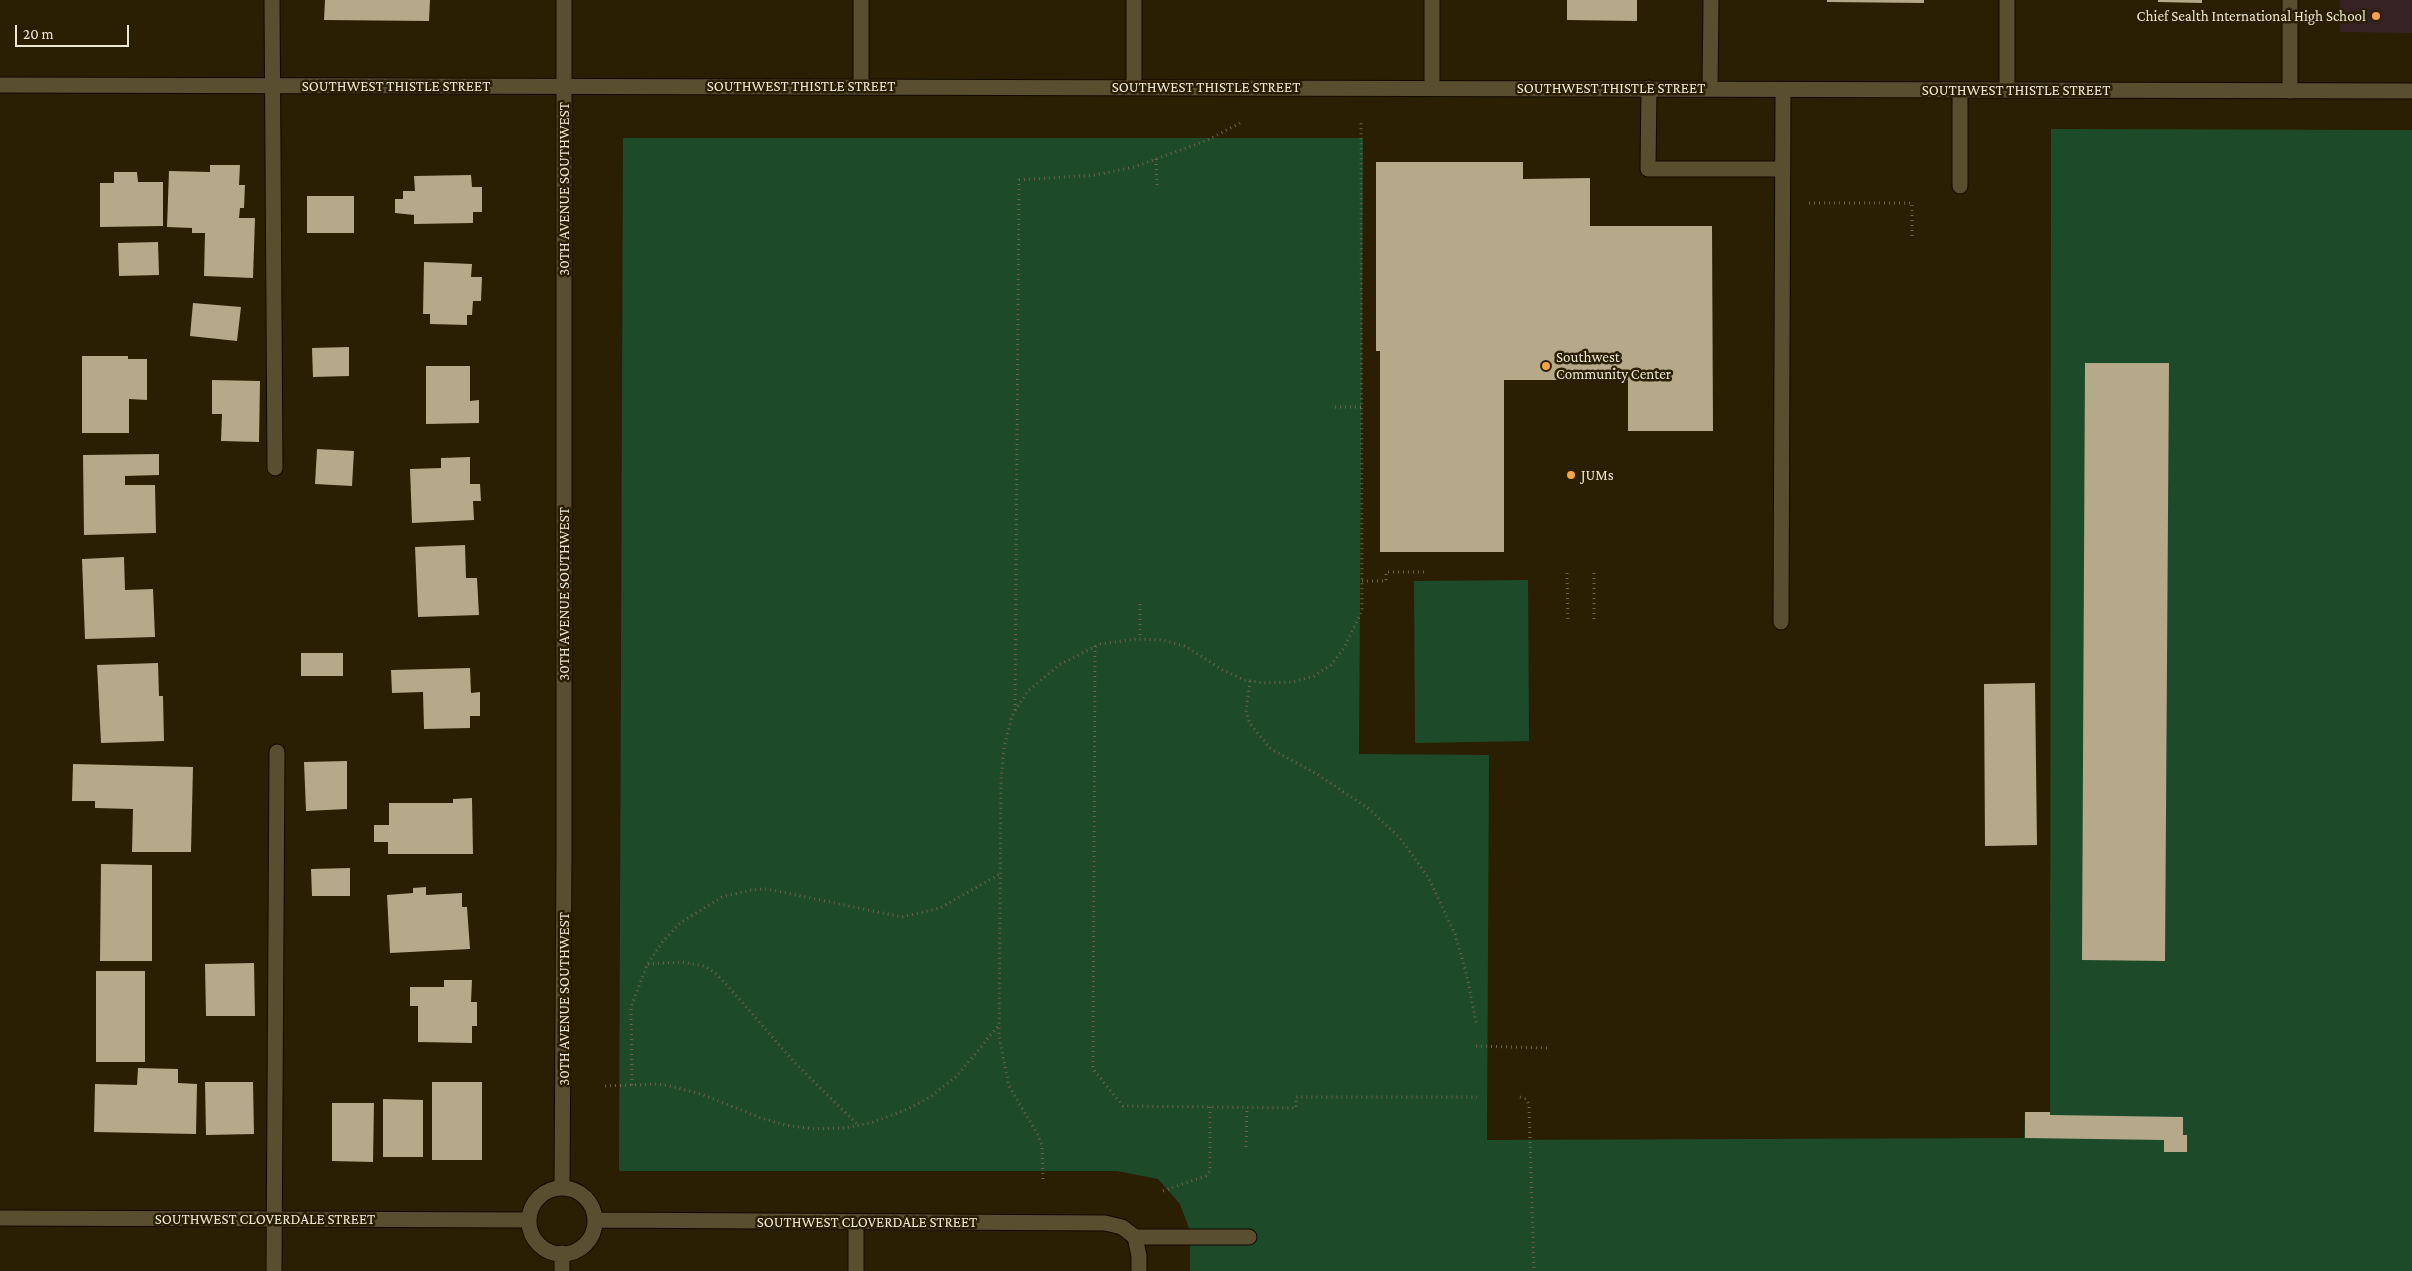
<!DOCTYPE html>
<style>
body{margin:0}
#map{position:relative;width:2412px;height:1271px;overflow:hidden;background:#2a1f03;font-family:"Crimson Pro",serif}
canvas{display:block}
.scale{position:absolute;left:15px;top:25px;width:114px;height:22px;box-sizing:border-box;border:2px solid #ece6d5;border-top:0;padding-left:6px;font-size:15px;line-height:18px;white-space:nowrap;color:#ece6d5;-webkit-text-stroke:4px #2a1f03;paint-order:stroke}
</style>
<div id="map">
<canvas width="2412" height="1271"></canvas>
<div class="scale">20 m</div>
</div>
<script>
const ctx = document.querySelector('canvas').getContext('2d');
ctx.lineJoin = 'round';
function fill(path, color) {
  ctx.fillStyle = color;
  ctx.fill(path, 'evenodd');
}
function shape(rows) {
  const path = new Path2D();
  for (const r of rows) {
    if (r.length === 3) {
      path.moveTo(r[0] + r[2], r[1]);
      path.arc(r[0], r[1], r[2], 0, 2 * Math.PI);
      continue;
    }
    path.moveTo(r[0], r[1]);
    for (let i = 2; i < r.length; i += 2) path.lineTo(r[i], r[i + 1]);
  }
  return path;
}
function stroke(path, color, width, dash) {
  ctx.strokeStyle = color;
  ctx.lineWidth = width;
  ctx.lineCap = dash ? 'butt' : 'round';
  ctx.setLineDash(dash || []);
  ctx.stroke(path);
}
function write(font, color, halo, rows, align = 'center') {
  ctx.font = font + ' "Crimson Pro",serif';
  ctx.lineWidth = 5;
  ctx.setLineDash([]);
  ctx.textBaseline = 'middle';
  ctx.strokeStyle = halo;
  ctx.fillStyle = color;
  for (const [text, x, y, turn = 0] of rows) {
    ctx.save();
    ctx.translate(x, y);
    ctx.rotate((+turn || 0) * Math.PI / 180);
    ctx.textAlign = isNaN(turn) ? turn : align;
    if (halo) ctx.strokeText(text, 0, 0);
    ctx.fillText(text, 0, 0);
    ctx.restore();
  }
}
fill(shape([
 [2340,0,2412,0,2412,33,2340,32]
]), '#362222');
fill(shape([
 [2051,129,2412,130,2412,1271,1190,1271,1190,1231,1180,1204,1158,1179,1117,1171,619,1171,623,138,1363,138,1359,754,1489,755,1487,1140,2024,1138,2025,1112,2050,1112],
 [1528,580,1529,741,1415,743,1414,581]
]), '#1d4b2a');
fill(shape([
 [325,0,430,0,429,21,324,20],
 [1567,0,1637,0,1637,21,1567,20],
 [1827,0,1924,0,1924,3,1827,2],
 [2158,0,2202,0,2202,3,2158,2],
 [1376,162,1523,162,1523,179,1590,178,1590,226,1712,226,1713,431,1628,431,1628,380,1504,380,1504,552,1380,552,1380,351,1376,351],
 [210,165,240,165,239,185,245,185,244,208,240,208,239,218,255,218,253,278,204,276,205,233,192,233,192,228,167,227,169,171,210,172],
 [114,172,137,172,138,182,163,182,163,226,100,227,100,183,114,183],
 [471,175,472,187,482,187,482,212,473,212,473,223,414,224,414,215,395,213,395,199,403,199,403,191,415,191,414,176],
 [307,196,354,196,354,233,307,233],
 [158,242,159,275,119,276,118,243],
 [424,262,472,264,471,277,482,277,481,301,473,301,472,315,467,315,467,325,430,324,430,314,423,314],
 [193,303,241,307,237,341,190,336],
 [349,347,349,376,313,377,312,348],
 [82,356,128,356,128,359,147,359,147,400,129,399,129,433,82,433],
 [2085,363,2169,363,2165,961,2082,960],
 [426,366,470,366,470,401,479,400,479,423,426,424],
 [212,380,260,381,259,442,221,441,222,414,212,414],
 [317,449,354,451,352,486,315,484],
 [159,454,159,475,125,476,125,485,155,485,156,533,84,535,83,455],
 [470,457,470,484,480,484,481,501,473,501,474,520,412,523,410,469,441,468,441,458],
 [465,545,466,578,477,578,479,615,418,617,415,547],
 [124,557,125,590,153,589,155,637,85,639,82,559],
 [301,653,343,653,343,676,301,676],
 [158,663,159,696,163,696,164,741,101,743,97,665],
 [470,668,471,693,480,692,480,716,470,716,470,728,424,729,423,692,392,693,391,670],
 [2035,683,2037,845,1985,846,1984,684],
 [347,761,347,809,306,811,304,762],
 [73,764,193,767,191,852,132,852,133,809,95,808,95,801,72,801],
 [472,798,473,854,388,854,388,842,374,842,374,825,389,825,389,803,453,803,453,799],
 [101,864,152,865,152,961,100,961],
 [350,868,350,896,312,896,311,869],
 [426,887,426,895,462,893,462,907,467,907,470,949,390,953,387,895,413,893,413,888],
 [254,963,255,1016,206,1016,205,964],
 [96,971,145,971,145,1062,96,1062],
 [444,980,472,980,471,1002,477,1002,477,1026,472,1026,472,1043,418,1042,418,1006,410,1006,410,987,444,987],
 [138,1068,178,1069,178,1083,197,1084,196,1134,94,1132,95,1084,137,1085],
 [205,1082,253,1082,254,1134,206,1135],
 [432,1082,482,1082,482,1160,432,1160],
 [383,1099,423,1100,423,1157,383,1157],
 [332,1103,374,1103,373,1162,332,1161],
 [2025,1112,2050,1112,2050,1115,2183,1117,2183,1135,2187,1135,2187,1152,2164,1152,2164,1140,2025,1138]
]), '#b5a989');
const lane = shape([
 [272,0,275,468],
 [1432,0,1432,88],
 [2007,0,2007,90],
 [861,86,861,0],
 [1649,88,1648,169,1782,169],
 [1960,90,1960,186],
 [1781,622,1783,90],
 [856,1222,856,1271],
 [1135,1237,1249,1237],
 [274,1271,277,752]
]);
const street = shape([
 [2290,0,2290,91],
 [1134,86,1134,0],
 [1710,88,1711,0],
 [562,1188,564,856,564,0],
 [562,1221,33],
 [0,1218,529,1220],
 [595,1220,1105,1223,1122,1227,1135,1237,1139,1256,1139,1271],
 [562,1271,562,1253]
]);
const secondary = shape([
 [0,85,2412,91]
]);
stroke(lane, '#120900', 17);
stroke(street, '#120900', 17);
stroke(secondary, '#120900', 17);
stroke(shape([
 [1156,159,1157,187],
 [1809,203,1912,203,1912,236],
 [1335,407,1361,407],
 [1567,573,1568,622],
 [1594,573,1594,622],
 [1362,581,1386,581,1386,572,1428,572],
 [1140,604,1140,639],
 [1095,646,1093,1069,1123,1106,1296,1108,1296,1097,1477,1097],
 [1250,681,1246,712,1250,724,1271,749,1317,774,1369,809,1400,838,1428,877,1455,934,1467,976,1476,1023],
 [1015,710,1019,180,1095,175,1134,167,1208,140,1240,123],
 [648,964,681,962,704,966,715,973,727,985,795,1063,858,1125],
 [1476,1046,1548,1048],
 [632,1085,631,1007,647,965,663,941,680,923,722,897,751,890,767,889,902,917,940,908,1000,874],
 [605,1086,657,1084,670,1086,701,1094,761,1118,785,1125,814,1129,844,1128,871,1123,908,1109,930,1097,957,1076,998,1026],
 [1520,1097,1526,1099,1529,1105,1534,1271],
 [1246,1147,1247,1108],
 [1043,1179,1042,1146,1038,1135,1009,1086,999,1036,1001,780,1004,747,1012,716,1027,692,1059,665,1100,644,1137,639,1162,640,1185,646,1221,669,1244,680,1264,683,1293,682,1314,676,1331,665,1344,648,1362,611,1361,123],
 [1163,1191,1206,1176,1210,1171,1210,1107]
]), '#6d644b', 3, [1, 4]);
stroke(lane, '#5a4e31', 15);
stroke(street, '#5a4e31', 15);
stroke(secondary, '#5a4e31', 15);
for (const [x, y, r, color] of [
 [2376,16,5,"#f5a346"],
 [1546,366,5,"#f5a346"],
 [1571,475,5,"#f5a346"]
]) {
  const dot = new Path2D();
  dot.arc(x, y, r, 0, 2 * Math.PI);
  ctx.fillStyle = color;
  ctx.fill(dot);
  stroke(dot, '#2a1f03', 2);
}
write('15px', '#ece6d5', '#2a1f03', [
 ["Chief Sealth International High School",2366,16,"right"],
 ["Southwest",1556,357],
 ["Community Center",1556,374],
 ["JUMs",1581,475]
], 'left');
write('15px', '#ece6d5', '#2a1f03', [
 ["SOUTHWEST THISTLE STREET",396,86],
 ["SOUTHWEST THISTLE STREET",801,86],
 ["SOUTHWEST THISTLE STREET",1206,87],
 ["SOUTHWEST THISTLE STREET",1611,88],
 ["SOUTHWEST THISTLE STREET",2016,90],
 ["30TH AVENUE SOUTHWEST",564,189,-90],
 ["30TH AVENUE SOUTHWEST",564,594,-90],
 ["30TH AVENUE SOUTHWEST",564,999,-90],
 ["SOUTHWEST CLOVERDALE STREET",265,1219],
 ["SOUTHWEST CLOVERDALE STREET",867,1222]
]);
</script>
